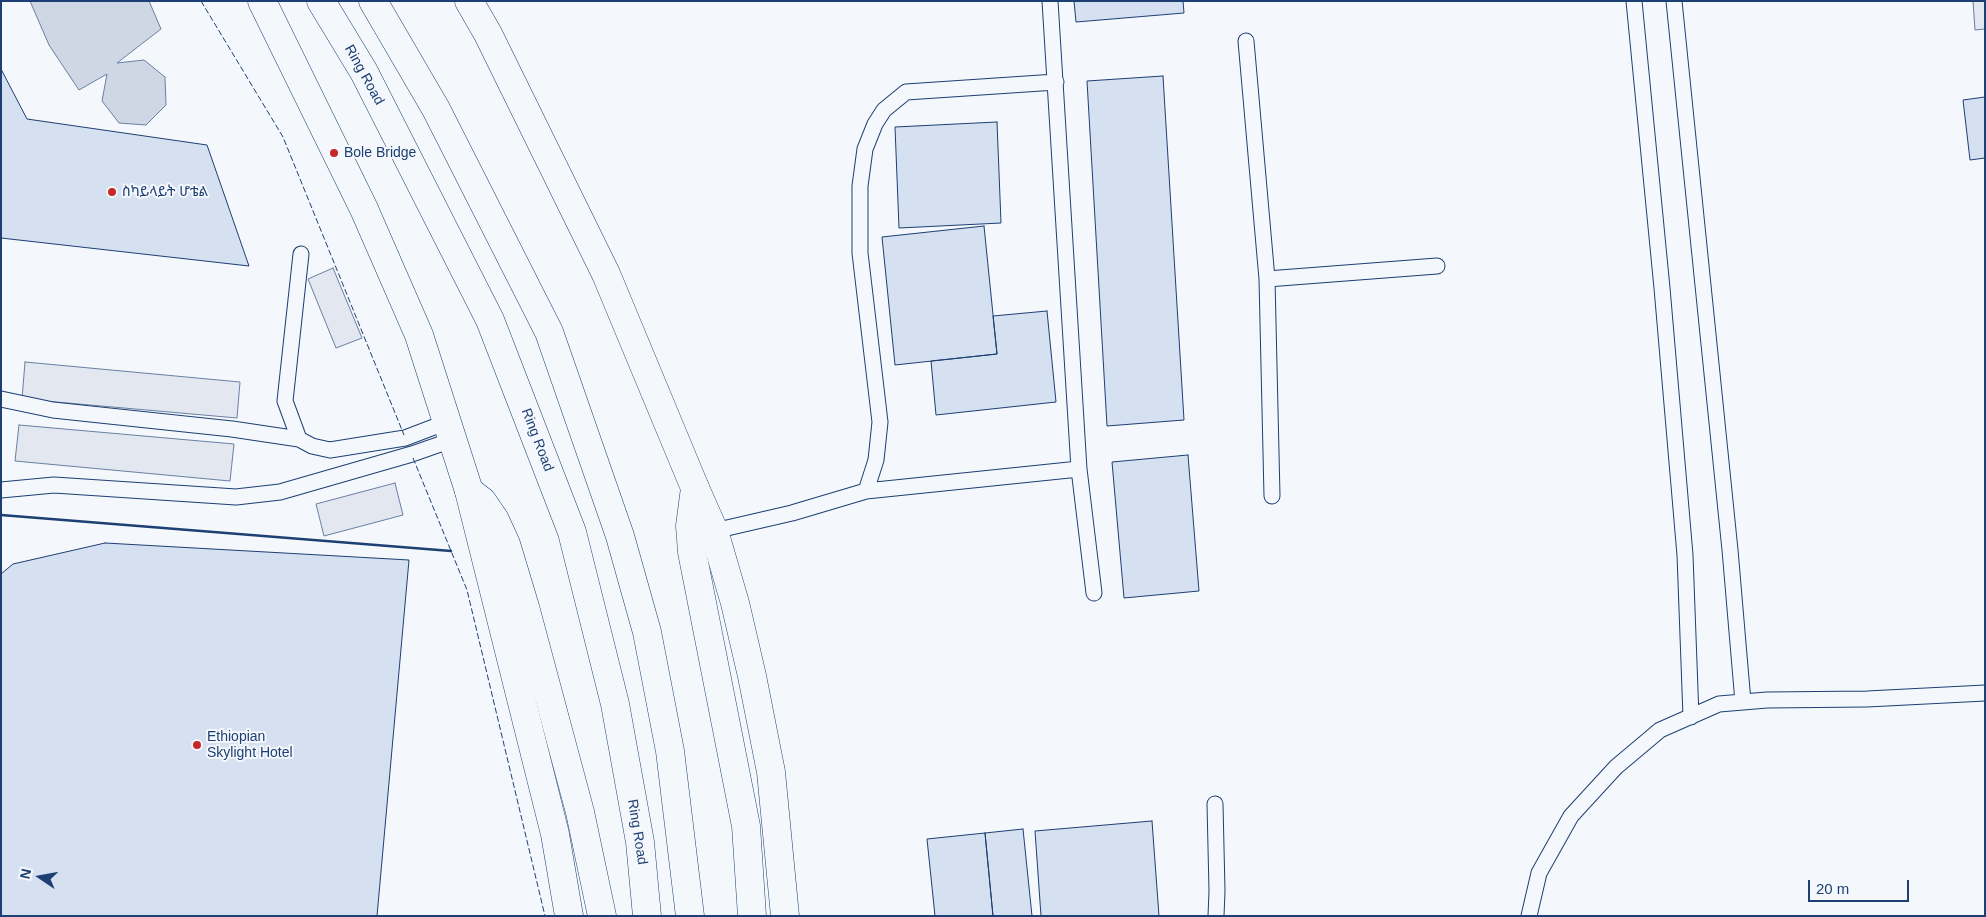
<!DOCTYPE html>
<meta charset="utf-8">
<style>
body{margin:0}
#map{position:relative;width:1986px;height:917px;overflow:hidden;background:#f4f7fb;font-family:Arial,sans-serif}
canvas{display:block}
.frame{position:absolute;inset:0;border:2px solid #1d3f73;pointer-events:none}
.north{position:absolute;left:15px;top:852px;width:50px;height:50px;-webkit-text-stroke:4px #f4f7fb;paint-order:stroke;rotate:282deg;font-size:14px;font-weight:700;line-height:20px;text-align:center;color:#1d3f73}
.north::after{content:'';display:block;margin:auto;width:18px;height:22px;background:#1d3f73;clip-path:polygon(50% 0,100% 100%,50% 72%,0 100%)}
.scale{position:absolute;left:1808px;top:880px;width:101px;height:22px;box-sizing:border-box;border:2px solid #1d3f73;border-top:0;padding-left:6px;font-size:15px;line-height:18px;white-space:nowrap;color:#1d3f73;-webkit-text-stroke:4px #f4f7fb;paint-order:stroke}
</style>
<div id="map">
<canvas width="1986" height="917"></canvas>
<div class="frame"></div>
<div class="north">N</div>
<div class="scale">20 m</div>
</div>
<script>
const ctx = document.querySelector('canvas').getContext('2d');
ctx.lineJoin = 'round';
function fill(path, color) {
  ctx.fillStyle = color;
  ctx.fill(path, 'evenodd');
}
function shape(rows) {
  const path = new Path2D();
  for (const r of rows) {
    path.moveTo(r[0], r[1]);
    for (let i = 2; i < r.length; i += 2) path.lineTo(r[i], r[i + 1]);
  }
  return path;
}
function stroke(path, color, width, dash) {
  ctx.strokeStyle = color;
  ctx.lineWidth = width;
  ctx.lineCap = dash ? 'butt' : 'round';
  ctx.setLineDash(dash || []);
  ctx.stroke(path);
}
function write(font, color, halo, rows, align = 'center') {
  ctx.font = font + ' Arial,"Noto Sans Ethiopic",sans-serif';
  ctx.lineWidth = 4;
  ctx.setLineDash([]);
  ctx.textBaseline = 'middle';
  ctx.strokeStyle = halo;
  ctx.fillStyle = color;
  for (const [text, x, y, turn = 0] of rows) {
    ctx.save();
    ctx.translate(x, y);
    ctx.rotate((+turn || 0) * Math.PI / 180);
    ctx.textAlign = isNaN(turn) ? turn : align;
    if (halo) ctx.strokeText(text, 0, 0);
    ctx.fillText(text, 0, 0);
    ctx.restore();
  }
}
const parking = shape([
 [1973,1,1985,1,1985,29,1975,30,1973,1],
 [333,268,362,338,336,348,308,279,333,268],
 [25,362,240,382,237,418,22,399,25,362],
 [19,425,234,444,230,481,15,461,19,425],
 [395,483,403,515,324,536,316,504,395,483]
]);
fill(parking, '#e3e8f0');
stroke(parking, '#687fa3', 1);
const water = shape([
 [30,1,149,1,161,29,117,63,144,60,165,77,166,105,146,125,119,123,102,101,107,74,79,90,49,45,30,1]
]);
fill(water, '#cfd7e4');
stroke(water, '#687fa3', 1);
const building = shape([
 [1074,1,1183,1,1184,13,1076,22,1074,1],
 [1,69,27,119,207,145,249,266,1,238,1,69],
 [1163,76,1184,420,1107,426,1087,81,1163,76],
 [1985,97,1985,158,1970,160,1963,100,1985,97],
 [997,122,1001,223,899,228,895,127,997,122],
 [984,226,997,354,895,365,882,237,984,226],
 [1047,311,1056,402,936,415,931,361,997,354,993,316,1047,311],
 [1188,455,1199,591,1124,598,1112,462,1188,455],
 [105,543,409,560,377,916,1,916,1,574,13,564,105,543],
 [1152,821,1159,916,1041,916,1035,831,1152,821],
 [1023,829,1032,916,993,916,985,833,1023,829],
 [985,833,993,916,935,916,927,839,985,833]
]);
fill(building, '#d5e0f0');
stroke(building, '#1d3f73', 1);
const service = shape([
 [1050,1,1079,469,1094,593],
 [1634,1,1662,288,1685,555,1691,717],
 [1674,1,1730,550,1743,702],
 [1246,41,1267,279,1272,496],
 [1267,279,1437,266],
 [1,399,53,410,232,429,299,439,312,446,330,450,405,438,447,422],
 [299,439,285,401,301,254],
 [1,490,54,485,236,497,280,492,412,454,452,440],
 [866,491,876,460,880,422,860,253,860,186,865,149,875,124,884,110,906,92,1056,82],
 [714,531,792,513,866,491,1079,469],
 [1215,804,1217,891,1216,916],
 [1529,916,1539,873,1571,816,1616,767,1660,730,1719,704,1767,700,1867,699,1985,693]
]);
const tertiary = shape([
 [695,488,714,531,735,603,752,676,771,772,785,916],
 [469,491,555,834,569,916]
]);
const trunk = shape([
 [262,1,364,209,419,335,469,491,482,501,495,520,506,544,525,607,580,812,602,916],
 [321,1,364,72,490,320,572,532,615,704,640,842,647,916],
 [373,1,436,109,549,332,620,536,647,632,670,751,690,916],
 [469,1,488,34,606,274,695,488,690,526,692,552,746,826,752,916]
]);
stroke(service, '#1d3f73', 17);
stroke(tertiary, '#1d3f73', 29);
stroke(trunk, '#1d3f73', 29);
stroke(service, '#f4f7fb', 15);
stroke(tertiary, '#f4f7fb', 28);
stroke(trunk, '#f4f7fb', 28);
stroke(shape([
 [201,1,283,137,404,435],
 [413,458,467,590,545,916]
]), '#1d3f73', 1, [6, 2.5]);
stroke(shape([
 [1,515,451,551]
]), '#1d3f73', 2.5);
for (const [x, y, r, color] of [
 [334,153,5,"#c62828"],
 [112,192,5,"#c62828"],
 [197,745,5,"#c62828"]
]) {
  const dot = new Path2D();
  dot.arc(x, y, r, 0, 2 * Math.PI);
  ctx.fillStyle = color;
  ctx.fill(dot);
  stroke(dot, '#f4f7fb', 2);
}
write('14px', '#1d3f73', '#f4f7fb', [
 ["Ring Road",364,75,61],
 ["Ring Road",537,440,69],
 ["Ring Road",637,832,81]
]);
write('14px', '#1d3f73', '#f4f7fb', [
 ["Bole Bridge",344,153],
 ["ስካይላይት ሆቴል",122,192],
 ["Ethiopian",207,737],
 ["Skylight Hotel",207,753]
], 'left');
</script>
